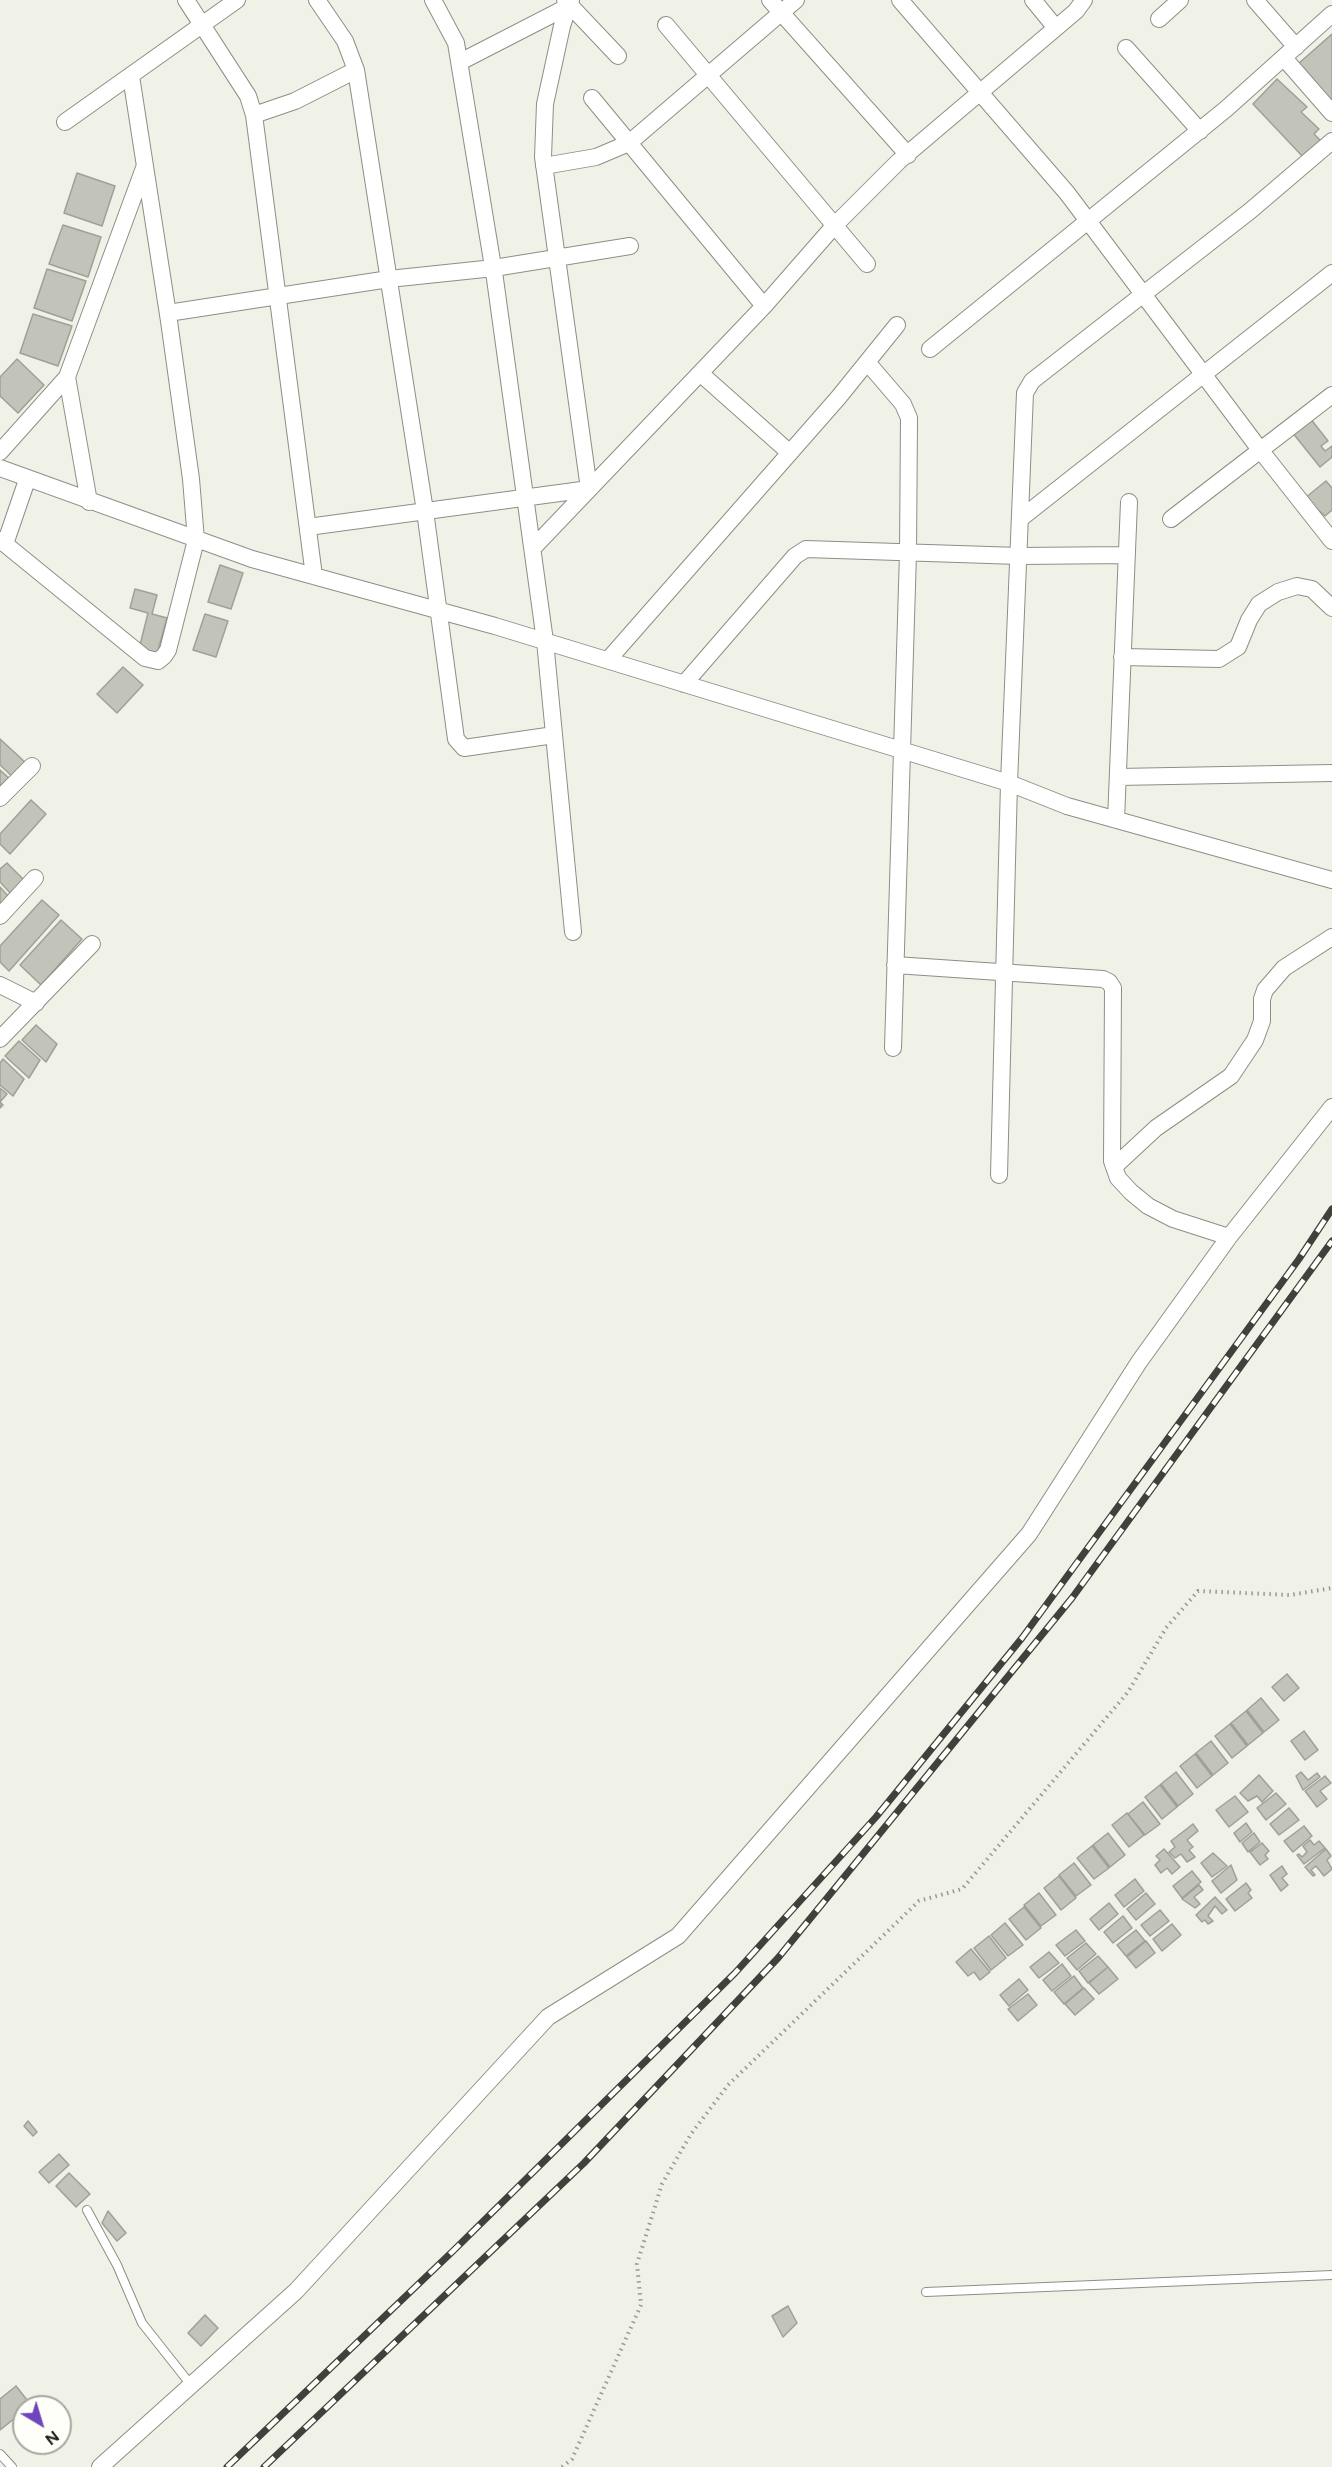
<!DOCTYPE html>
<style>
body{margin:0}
#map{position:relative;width:1332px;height:2467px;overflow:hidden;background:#f0f2e7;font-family:Figtree,sans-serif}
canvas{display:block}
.north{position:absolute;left:12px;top:2395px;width:60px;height:60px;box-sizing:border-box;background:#fefff8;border:2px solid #a6a7a1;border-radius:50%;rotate:142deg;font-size:16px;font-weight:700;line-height:24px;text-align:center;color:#22221e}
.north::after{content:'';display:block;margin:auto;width:21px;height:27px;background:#6f45bd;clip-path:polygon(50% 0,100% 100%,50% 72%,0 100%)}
</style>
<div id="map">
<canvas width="1332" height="2467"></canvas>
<div class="north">N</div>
</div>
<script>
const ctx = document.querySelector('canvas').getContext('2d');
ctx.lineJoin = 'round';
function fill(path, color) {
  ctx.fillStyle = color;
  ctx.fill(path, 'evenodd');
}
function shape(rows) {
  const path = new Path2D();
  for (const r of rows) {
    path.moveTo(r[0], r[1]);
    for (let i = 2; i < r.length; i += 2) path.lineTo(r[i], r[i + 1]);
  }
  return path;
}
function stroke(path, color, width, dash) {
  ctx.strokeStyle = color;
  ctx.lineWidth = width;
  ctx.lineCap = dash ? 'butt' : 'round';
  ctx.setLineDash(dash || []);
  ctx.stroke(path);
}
const building = shape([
 [1332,34,1332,104,1298,64,1332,34],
 [1277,79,1307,107,1301,112,1319,129,1314,134,1321,141,1304,158,1253,104,1277,79],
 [77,173,115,186,102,226,64,213,77,173],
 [63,225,101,237,88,277,49,264,63,225],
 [47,269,86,281,72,321,34,308,47,269],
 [33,314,72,326,58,366,20,353,33,314],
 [17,359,44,385,18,413,0,396,0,377,17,359],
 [1310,418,1328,441,1321,446,1325,451,1332,446,1332,457,1320,467,1292,432,1310,418],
 [1326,481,1332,488,1332,510,1325,516,1305,498,1326,481],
 [220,565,243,573,231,609,208,602,220,565],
 [135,589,157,595,152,614,167,618,157,654,139,649,148,613,130,608,135,589],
 [205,614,228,621,216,657,193,650,205,614],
 [123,667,143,685,117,713,97,694,123,667],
 [0,739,26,763,13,777,0,765,0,739],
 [0,770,11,780,0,792,0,770],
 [31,800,46,814,10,854,0,844,0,834,31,800],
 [7,863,26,882,12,895,0,882,0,869,7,863],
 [0,887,10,898,0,908,0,887],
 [42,900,59,915,9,971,0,962,0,946,42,900],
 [61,920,82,939,41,985,20,965,61,920],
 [36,1025,57,1044,46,1062,22,1040,36,1025],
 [19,1041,40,1060,29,1078,5,1056,19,1041],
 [3,1059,24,1079,13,1096,0,1085,0,1063,3,1059],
 [0,1088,7,1094,0,1102,3,1105,0,1108,0,1088],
 [1287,1674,1299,1688,1284,1701,1272,1687,1287,1674],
 [1261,1698,1279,1720,1264,1732,1247,1710,1261,1698],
 [1246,1711,1263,1733,1248,1745,1231,1723,1246,1711],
 [1230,1724,1247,1746,1232,1758,1215,1736,1230,1724],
 [1304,1731,1318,1750,1305,1760,1291,1741,1304,1731],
 [1211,1741,1228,1763,1213,1775,1196,1753,1211,1741],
 [1195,1754,1212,1776,1197,1788,1180,1766,1195,1754],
 [1176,1772,1193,1794,1178,1806,1161,1784,1176,1772],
 [1301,1772,1308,1780,1317,1773,1320,1777,1303,1790,1296,1776,1301,1772],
 [1259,1775,1273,1791,1262,1802,1257,1796,1248,1801,1240,1793,1259,1775],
 [1325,1776,1331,1783,1320,1791,1327,1799,1317,1807,1305,1791,1325,1776],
 [1160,1785,1177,1807,1162,1819,1145,1797,1160,1785],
 [1276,1793,1286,1804,1266,1820,1257,1808,1276,1793],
 [1235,1796,1248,1812,1229,1827,1216,1810,1235,1796],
 [1143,1802,1160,1824,1145,1835,1128,1814,1143,1802],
 [1289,1808,1299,1820,1279,1835,1270,1824,1289,1808],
 [1127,1813,1144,1835,1129,1847,1112,1825,1127,1813],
 [1246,1823,1252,1832,1240,1842,1234,1833,1246,1823],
 [1193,1824,1198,1831,1187,1840,1193,1847,1189,1850,1195,1857,1187,1862,1181,1854,1175,1858,1169,1852,1175,1847,1171,1841,1193,1824],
 [1304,1826,1312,1836,1293,1852,1284,1841,1304,1826],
 [1108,1833,1125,1855,1110,1867,1093,1845,1108,1833],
 [1254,1833,1260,1842,1248,1852,1242,1843,1254,1833],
 [1310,1840,1314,1845,1319,1841,1325,1848,1304,1864,1297,1855,1299,1854,1302,1857,1307,1852,1303,1846,1310,1840],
 [1262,1843,1269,1851,1265,1855,1268,1859,1260,1865,1250,1852,1262,1843],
 [1092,1846,1109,1868,1094,1879,1077,1858,1092,1846],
 [1164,1849,1180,1867,1172,1874,1167,1868,1161,1873,1155,1865,1160,1860,1156,1856,1164,1849],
 [1326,1849,1331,1856,1327,1860,1332,1869,1324,1876,1316,1866,1311,1870,1315,1875,1313,1876,1305,1867,1326,1849],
 [1213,1853,1227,1866,1212,1877,1201,1863,1213,1853],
 [1074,1863,1091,1885,1076,1896,1059,1875,1074,1863],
 [1231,1865,1237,1880,1221,1893,1212,1881,1231,1865],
 [1282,1866,1287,1874,1282,1878,1288,1885,1281,1891,1270,1875,1282,1866],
 [1192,1871,1201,1882,1182,1898,1173,1886,1192,1871],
 [1059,1876,1076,1898,1061,1910,1044,1888,1059,1876],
 [1135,1879,1144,1891,1124,1907,1115,1895,1135,1879],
 [1246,1883,1251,1890,1248,1893,1252,1898,1235,1911,1226,1899,1246,1883],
 [1199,1885,1203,1890,1194,1897,1200,1904,1195,1908,1182,1899,1199,1885],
 [1039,1893,1056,1915,1041,1926,1024,1905,1039,1893],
 [1146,1893,1155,1904,1136,1920,1127,1909,1146,1893],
 [1215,1897,1227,1910,1222,1914,1215,1906,1208,1916,1213,1921,1208,1924,1205,1920,1202,1922,1196,1915,1215,1897],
 [1109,1903,1118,1914,1099,1930,1090,1919,1109,1903],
 [1024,1907,1041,1928,1026,1940,1009,1919,1024,1907],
 [1160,1910,1169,1921,1150,1936,1141,1925,1160,1910],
 [1123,1916,1132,1928,1113,1943,1104,1932,1123,1916],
 [1005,1923,1023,1945,1008,1956,991,1935,1005,1923],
 [1172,1924,1181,1935,1162,1951,1153,1939,1172,1924],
 [1076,1930,1085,1941,1065,1956,1056,1945,1076,1930],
 [1136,1930,1145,1941,1126,1956,1117,1945,1136,1930],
 [989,1936,1006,1958,991,1970,974,1948,989,1936],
 [1146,1941,1155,1953,1136,1968,1127,1957,1146,1941],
 [1086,1943,1096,1954,1077,1970,1067,1958,1086,1943],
 [971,1949,990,1972,980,1980,974,1972,968,1976,956,1962,971,1949],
 [1049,1952,1059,1963,1039,1978,1030,1967,1049,1952],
 [1098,1956,1108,1967,1088,1983,1079,1971,1098,1956],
 [1062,1964,1071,1976,1052,1991,1043,1980,1062,1964],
 [1108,1967,1118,1979,1099,1994,1089,1983,1108,1967],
 [1074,1976,1083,1988,1064,2004,1054,1992,1074,1976],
 [1019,1979,1028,1990,1009,2006,1000,1995,1019,1979],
 [1084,1988,1094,1999,1075,2015,1065,2004,1084,1988],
 [1028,1994,1037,2005,1018,2021,1008,2009,1028,1994],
 [28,2121,37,2132,33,2136,24,2126,28,2121],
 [59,2154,69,2165,49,2183,39,2172,59,2154],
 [69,2173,90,2194,76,2207,56,2186,69,2173],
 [108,2211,126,2233,117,2241,102,2223,108,2211],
 [788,2306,797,2323,783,2337,772,2316,788,2306],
 [205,2315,218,2328,201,2346,188,2333,205,2315],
 [16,2386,31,2405,24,2407,24,2411,0,2430,0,2399,16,2386]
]);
fill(building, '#c2c4b9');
stroke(building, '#9fa197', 1.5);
const service = shape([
 [87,2210,117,2265,142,2323,191,2385],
 [926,2292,1332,2275],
 [0,2454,12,2467]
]);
const minor = shape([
 [186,0,248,96,254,115,314,576],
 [317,0,345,41,356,70,425,511,456,739,464,748,554,735],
 [433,0,456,43,495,279,545,641,573,932],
 [565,0,618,56],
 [770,0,908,155],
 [900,0,1067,193,1261,451,1332,541],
 [1033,0,1056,28],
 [1255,0,1296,47],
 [1159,19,1180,0],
 [666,25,867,264],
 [1126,48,1200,131],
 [1284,58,1332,113],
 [460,62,569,6],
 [592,98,764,306],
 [254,115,295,101,356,70],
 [65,122,237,0],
 [544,166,596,157,629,143,796,0],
 [168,313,389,279,494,268,630,246],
 [930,349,1226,109,1332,14],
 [867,362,903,404,909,418,908,553,893,1048],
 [700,373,790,453],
 [67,377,89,502],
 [0,452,67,377,144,168],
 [0,468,252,559,495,626,1009,783,1067,806,1332,880],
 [1020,519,1332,273],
 [1171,519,1332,395],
 [308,527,589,489,543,157,545,104,562,26,571,0],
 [0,540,145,658,158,661,164,656,168,650,196,540,191,479,169,321,131,76],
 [5,544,27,480],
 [533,548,764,306,834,226,899,161,1076,11,1084,0],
 [1122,657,1219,659,1238,647,1249,620,1259,604,1278,592,1297,586,1312,589,1332,608],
 [608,660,838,398,897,325],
 [684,684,795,556,806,549,1019,556,1127,555],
 [1118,777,1332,773],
 [0,798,32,766],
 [1116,820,1129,502],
 [0,916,35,878],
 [895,965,1103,979,1109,982,1113,988,1112,1161,1118,1178,1131,1192,1148,1206,1173,1219,1229,1237],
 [0,985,36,1003],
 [0,1039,92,944],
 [1114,1167,1156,1128,1231,1076,1255,1040,1262,1021,1262,999,1265,990,1284,968,1332,937],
 [999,1175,1009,783,1025,393,1032,381,1250,211,1332,141],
 [100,2467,296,2291,548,2017,678,1936,1029,1534,1139,1362,1229,1237,1332,1107]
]);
stroke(service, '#8d8f85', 10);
stroke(minor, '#8d8f85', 18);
stroke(shape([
 [562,2467,572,2459,641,2305,637,2264,662,2184,691,2134,728,2085,919,1901,962,1889,1128,1692,1166,1628,1198,1591,1290,1595,1332,1588]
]), '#989991', 4, [1.5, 4.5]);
stroke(service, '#fff', 8);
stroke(minor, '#fff', 16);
const rail = shape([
 [227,2467,453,2251,735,1973,876,1817,1022,1638,1299,1259,1332,1209],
 [264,2467,584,2163,778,1958,1072,1598,1332,1241]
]);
stroke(rail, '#40413c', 7);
stroke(rail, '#fefff8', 4.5, [14]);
</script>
